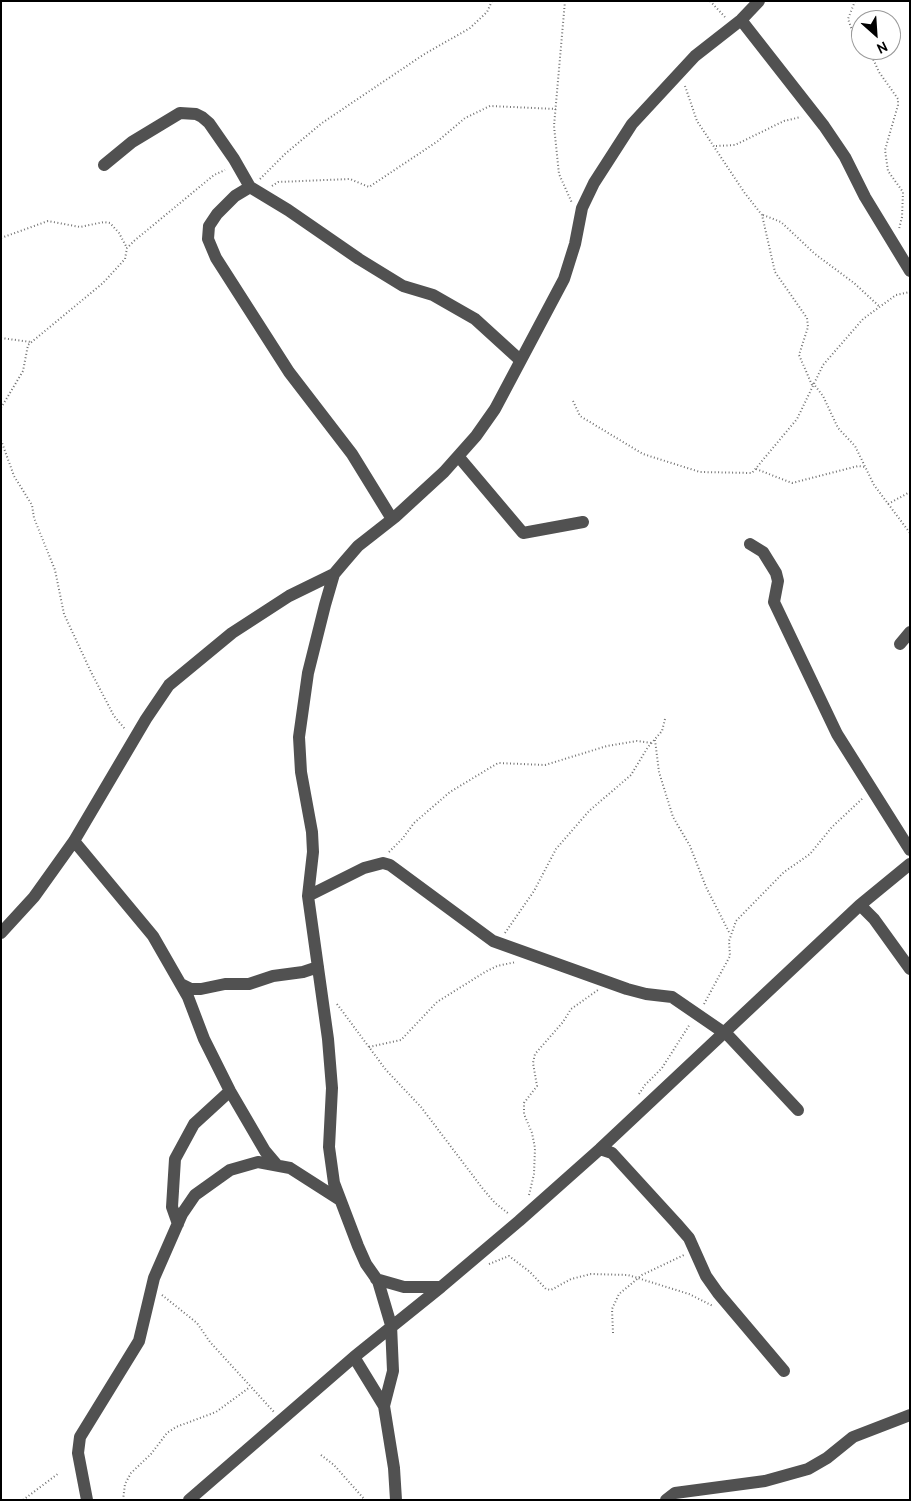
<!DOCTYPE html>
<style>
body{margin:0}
#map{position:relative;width:911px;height:1501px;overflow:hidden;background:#fff;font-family:Cabin,sans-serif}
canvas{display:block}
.frame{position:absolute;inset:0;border:2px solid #000;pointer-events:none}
.north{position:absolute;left:851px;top:10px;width:50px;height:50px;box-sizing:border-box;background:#fff;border:1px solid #999;border-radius:50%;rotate:154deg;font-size:14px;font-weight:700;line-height:20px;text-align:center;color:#000}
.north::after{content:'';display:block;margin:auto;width:18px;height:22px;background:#000;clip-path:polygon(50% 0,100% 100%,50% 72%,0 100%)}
</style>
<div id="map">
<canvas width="911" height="1501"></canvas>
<div class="frame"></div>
<div class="north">N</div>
</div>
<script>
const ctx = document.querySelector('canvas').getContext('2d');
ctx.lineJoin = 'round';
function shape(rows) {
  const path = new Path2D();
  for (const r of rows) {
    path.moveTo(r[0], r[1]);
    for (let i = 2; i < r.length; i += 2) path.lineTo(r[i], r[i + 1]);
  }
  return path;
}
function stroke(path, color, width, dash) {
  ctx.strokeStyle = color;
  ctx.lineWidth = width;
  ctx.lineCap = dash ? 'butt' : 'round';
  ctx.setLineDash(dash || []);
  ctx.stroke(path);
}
stroke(shape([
 [565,1,554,126,559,174,572,203],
 [710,1,725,17],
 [855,1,848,19,853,33,861,40],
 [869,50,879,72,898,99,898,105,885,150,888,171,903,192,902,217,899,229],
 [685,86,697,121,744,192,762,215,775,272,807,318,808,327,799,355,812,385],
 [716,146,735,145,784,121,801,117],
 [260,179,285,154,322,123,423,55,470,28,487,12,492,1],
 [272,186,278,182,350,179,369,187,438,141,465,118,490,106,556,109],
 [763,215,781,222,815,254,854,283,880,307],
 [1,238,48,221,80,227,104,222,110,223,119,233,127,248],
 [1,338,31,342],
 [813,383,823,396,838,428,855,446,874,485,910,533],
 [573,401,580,416,643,454,700,472,752,473,797,419,823,365,863,319,896,295,910,292],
 [1,408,23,371,28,345,103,283,125,259,127,248,134,241,214,175,225,170],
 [1,440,14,476,32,505,34,518,55,570,64,614,91,672,114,716,125,729],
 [756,469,792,483,858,466,866,467],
 [888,504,910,492],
 [655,740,659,772,673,817,690,846,706,887,730,934],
 [389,852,403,838,414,823,450,792,498,763,545,765,607,746,637,741,652,743],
 [505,933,534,891,556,849,589,811,631,775,648,747,662,731,665,719],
 [337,1004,386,1070,421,1107,483,1189,495,1203,509,1214],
 [704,1004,730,956,729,941,736,921,784,872,810,854,832,827,863,798],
 [369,1047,401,1040,437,1002,485,972,497,966,516,962],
 [639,1094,645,1085,662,1068,690,1024],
 [529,1195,534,1174,535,1148,532,1133,524,1114,524,1103,537,1086,533,1063,535,1054,563,1022,571,1009,598,990],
 [489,1264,509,1256,530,1272,546,1289,551,1290,571,1279,591,1274,628,1275,689,1294,713,1306],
 [162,1295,197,1323,210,1342,274,1412],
 [613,1333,612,1309,619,1294,642,1275,684,1255],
 [321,1455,334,1465,365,1500],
 [23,1500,59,1473],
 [123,1500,125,1484,131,1473,151,1454,167,1433,176,1427,216,1412,250,1387]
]), '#737373', 2, [1, 2.5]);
stroke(shape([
 [741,20,824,126,845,157,865,197,910,271],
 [104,165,132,142,180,113,196,114,202,117,209,123,234,159,250,187,288,210,359,259,403,286,433,295,475,319,520,360],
 [250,187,235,196,217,214,209,226,208,239,216,258,289,372,352,454,392,519],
 [458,456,523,533,583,522],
 [750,544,763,552,776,573,778,581,774,602,837,734,910,850],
 [900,644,910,632],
 [74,841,153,936,188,997,204,1039,230,1091,265,1151,276,1164],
 [308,896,364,868,383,863,390,865,493,941,627,989,646,994,672,997,723,1032],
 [860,905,874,919,910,969],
 [1,933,34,897,74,841,146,719,169,685,232,633,289,596,334,574],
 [181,984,191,989,201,989,225,984,249,984,273,976,303,972,318,967],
 [724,1031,798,1110],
 [600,1149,612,1153,676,1223,689,1238,706,1276,718,1293,784,1371],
 [178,1224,172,1207,175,1159,194,1124,230,1091],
 [376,1279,404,1287,441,1287],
 [354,1357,384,1406,394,1468,396,1500],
 [384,1406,393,1371,391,1325,378,1281,366,1264,358,1246,334,1183,329,1147,332,1088,328,1039,308,896,313,852,312,832,301,772,299,737,308,673,325,605,334,574,345,561,358,546,395,517,444,472,476,436,495,409,564,279,575,244,582,208,594,183,632,124,695,56,741,20,759,1],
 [87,1500,78,1453,80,1437,139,1341,154,1278,182,1214,195,1195,230,1170,258,1162,290,1168,340,1200],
 [189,1500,354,1357,441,1287,519,1221,600,1149,860,905,910,864],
 [666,1500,675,1493,765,1481,808,1469,827,1458,853,1437,910,1415]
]), '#515151', 12);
</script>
